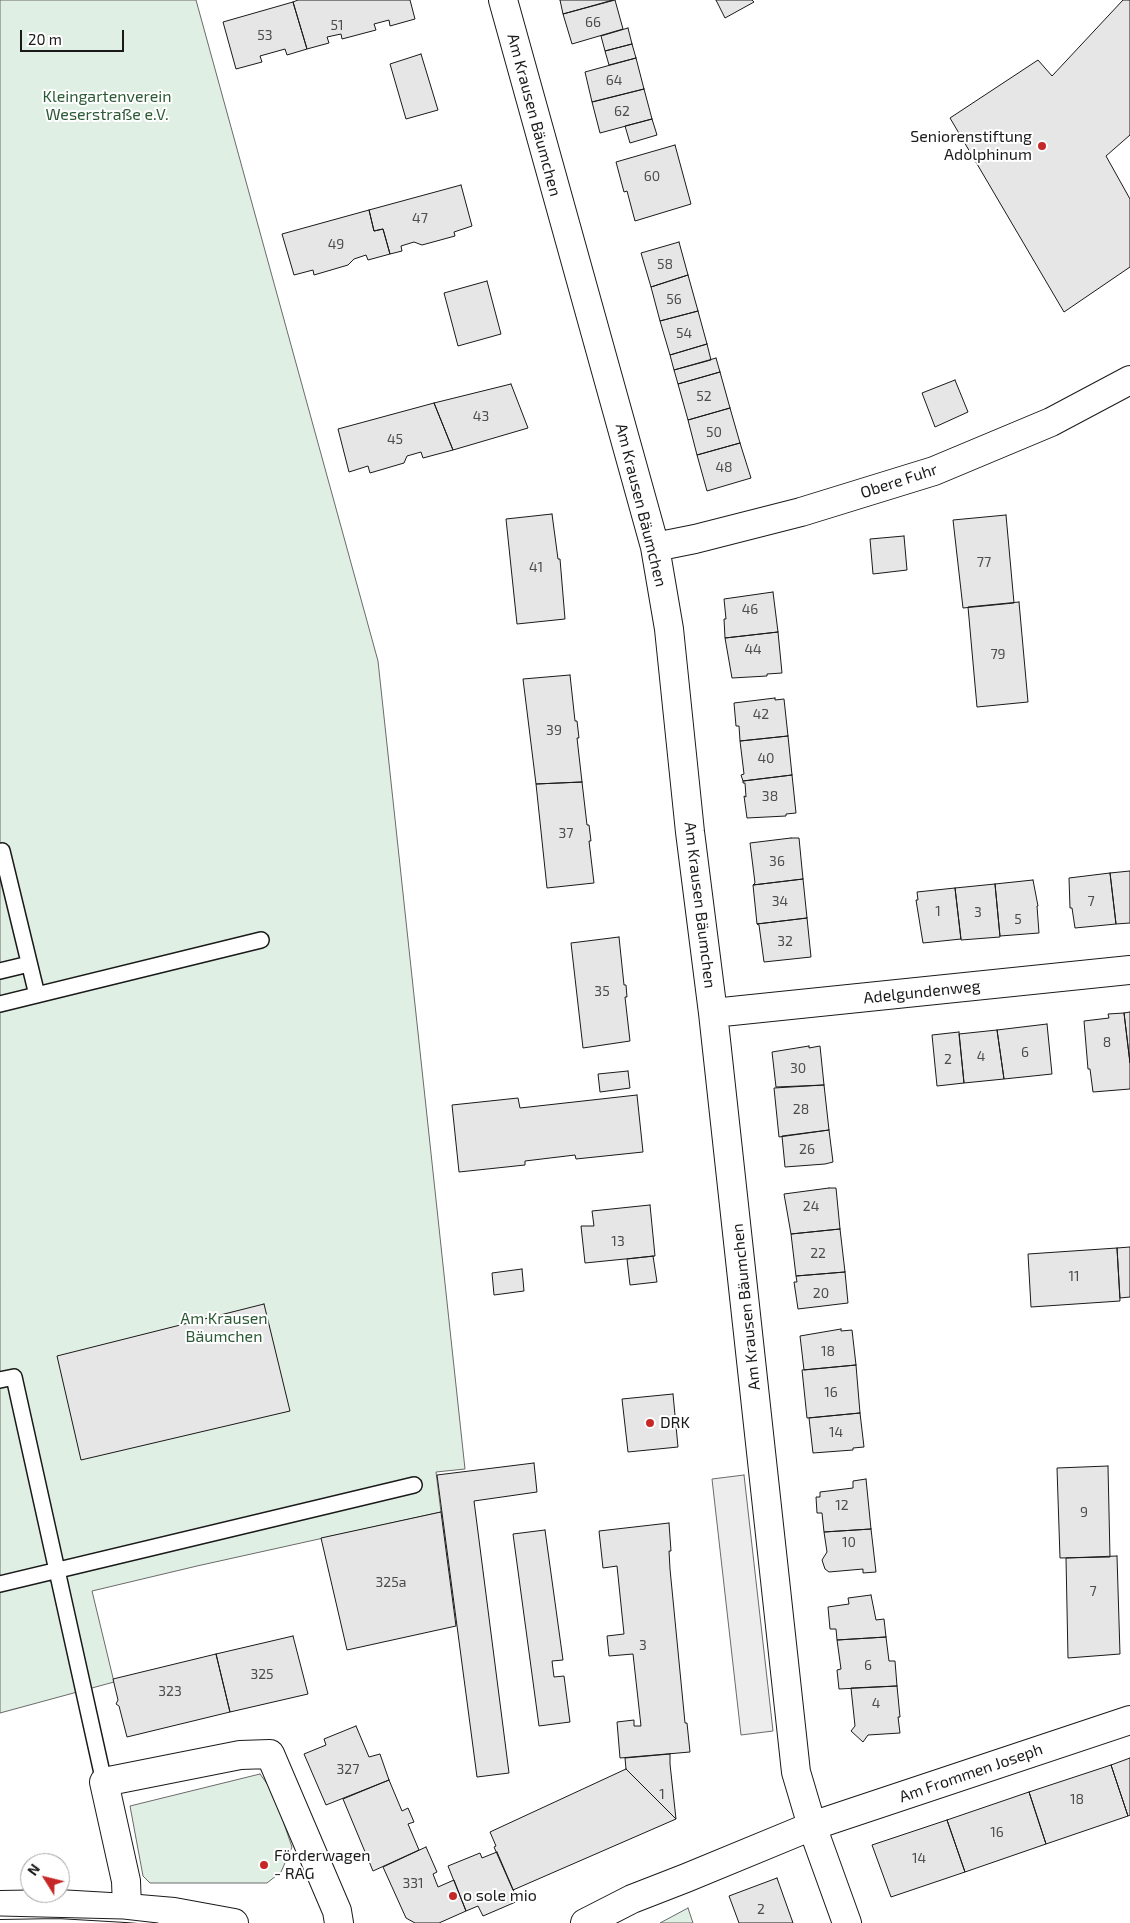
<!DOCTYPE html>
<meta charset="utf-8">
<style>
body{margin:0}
#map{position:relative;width:1130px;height:1923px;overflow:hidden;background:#fff;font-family:"Exo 2",sans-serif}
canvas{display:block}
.north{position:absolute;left:20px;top:1853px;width:50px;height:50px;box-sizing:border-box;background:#fff;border:1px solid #a3a3a3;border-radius:50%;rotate:306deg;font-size:14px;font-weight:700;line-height:20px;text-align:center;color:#1a1a1a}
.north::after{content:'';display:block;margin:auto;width:18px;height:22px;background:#c62828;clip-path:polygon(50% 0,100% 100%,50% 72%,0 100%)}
.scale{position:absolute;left:20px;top:30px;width:104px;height:22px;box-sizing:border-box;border:2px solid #1a1a1a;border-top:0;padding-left:6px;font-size:15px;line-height:18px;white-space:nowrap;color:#1a1a1a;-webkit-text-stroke:4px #fff;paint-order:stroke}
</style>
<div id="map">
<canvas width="1130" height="1923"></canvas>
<div class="north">N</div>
<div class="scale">20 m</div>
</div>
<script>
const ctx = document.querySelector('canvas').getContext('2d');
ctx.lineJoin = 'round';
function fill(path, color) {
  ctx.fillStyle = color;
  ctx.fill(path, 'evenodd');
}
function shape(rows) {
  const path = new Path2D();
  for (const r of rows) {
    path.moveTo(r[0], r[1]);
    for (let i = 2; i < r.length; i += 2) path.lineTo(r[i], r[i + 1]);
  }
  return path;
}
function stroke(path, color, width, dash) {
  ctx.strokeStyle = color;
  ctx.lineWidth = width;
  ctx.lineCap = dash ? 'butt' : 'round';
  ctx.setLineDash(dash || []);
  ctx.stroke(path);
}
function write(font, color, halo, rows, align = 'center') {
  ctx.font = font + ' "Exo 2",sans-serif';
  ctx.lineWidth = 4;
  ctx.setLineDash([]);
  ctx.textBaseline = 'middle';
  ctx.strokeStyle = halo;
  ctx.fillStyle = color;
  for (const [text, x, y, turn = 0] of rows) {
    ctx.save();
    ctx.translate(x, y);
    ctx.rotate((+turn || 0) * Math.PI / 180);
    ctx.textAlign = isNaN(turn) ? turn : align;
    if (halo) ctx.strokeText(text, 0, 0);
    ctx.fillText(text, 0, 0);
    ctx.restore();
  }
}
const green = shape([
 [0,0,196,0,378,661,465,1469,436,1472,441,1512,197,1566,92,1591,114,1682,0,1713,0,0],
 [260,1774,268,1785,281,1815,292,1847,281,1872,267,1883,150,1883,143,1876,130,1806,260,1774],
 [688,1908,693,1923,660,1923,688,1908]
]);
fill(green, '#e0efe3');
stroke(green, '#6a6a6a', 1);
const parking = shape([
 [744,1475,773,1731,741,1735,712,1479,744,1475]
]);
fill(parking, '#ededed');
stroke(parking, '#6a6a6a', 1);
const building = shape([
 [298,0,410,0,415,19,390,26,389,20,374,24,376,30,342,39,341,34,327,37,329,43,307,49,293,2,298,0],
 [560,0,613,0,563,14,560,0],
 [615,0,623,29,572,44,563,14,615,0],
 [716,0,752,0,754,2,725,18,716,0],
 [1123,0,1130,0,1130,135,1106,156,1130,199,1130,267,1064,312,950,118,1038,60,1052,76,1123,0],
 [293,2,307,49,287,55,285,49,260,56,262,62,236,69,223,22,293,2],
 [628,28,632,44,605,51,601,36,628,28],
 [632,44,636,58,609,65,605,51,632,44],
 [421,54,438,110,406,119,390,64,421,54],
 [636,58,644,89,592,102,585,72,636,58],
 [644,89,652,119,600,133,592,102,644,89],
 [652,119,657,135,630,143,625,126,652,119],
 [675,145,691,204,635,221,627,191,624,192,616,162,675,145],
 [461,185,472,226,454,232,455,236,422,245,414,242,401,246,402,251,390,254,383,229,374,231,369,210,461,185],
 [369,210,374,231,383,229,390,254,368,260,366,255,354,259,348,265,314,275,313,270,294,275,282,234,369,210],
 [679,242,688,275,651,287,641,253,679,242],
 [688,275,698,311,660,321,651,287,688,275],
 [487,281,501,334,458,346,444,293,487,281],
 [698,311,707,344,670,355,660,321,698,311],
 [707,344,711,360,674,370,670,355,707,344],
 [716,358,720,372,678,384,674,370,716,358],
 [720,372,730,408,688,420,678,384,720,372],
 [955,380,968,412,935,427,922,393,955,380],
 [511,384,528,428,453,450,434,403,511,384],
 [434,403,453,450,423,458,421,452,407,456,404,463,370,473,368,466,349,472,338,429,434,403],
 [730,408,740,443,697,455,688,420,730,408],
 [740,443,751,478,707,491,697,455,740,443],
 [552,514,558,559,560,559,565,619,517,624,506,519,552,514],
 [1006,515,1014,603,963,608,953,520,1006,515],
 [904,536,907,570,873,574,870,539,904,536],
 [773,592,778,632,725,638,724,619,726,619,724,599,773,592],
 [1019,602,1028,702,977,707,968,607,1019,602],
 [778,632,782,673,767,674,767,676,732,678,725,638,778,632],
 [570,675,575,721,577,721,579,738,577,738,582,782,536,784,523,679,570,675],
 [775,698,775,700,784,699,788,736,740,741,739,726,736,726,734,703,775,698],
 [788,736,792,775,743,781,741,775,744,774,740,741,788,736],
 [792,775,796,813,786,814,786,816,747,818,744,796,746,797,745,783,743,783,743,781,792,775],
 [582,782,587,825,589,825,591,841,589,841,594,883,547,888,536,784,582,782],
 [791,838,799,838,803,879,753,885,755,883,750,843,791,838],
 [1130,871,1130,923,1116,924,1110,873,1130,871],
 [1110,873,1116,924,1075,928,1072,908,1070,908,1069,878,1110,873],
 [803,879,807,918,757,924,753,885,803,879],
 [1033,880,1038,906,1037,906,1039,933,1000,936,995,884,1033,880],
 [995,884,1000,937,961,940,955,888,995,884],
 [955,888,961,939,923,943,916,900,918,900,917,892,955,888],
 [807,918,811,957,764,962,759,925,757,924,807,918],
 [619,937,624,985,626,985,627,997,625,997,630,1041,583,1048,571,943,619,937],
 [1130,1012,1130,1063,1124,1013,1130,1012],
 [1124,1013,1130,1063,1130,1089,1093,1092,1090,1069,1088,1069,1084,1021,1109,1018,1108,1014,1124,1013],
 [1047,1024,1052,1074,1004,1079,997,1030,1047,1024],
 [997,1030,1004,1079,964,1083,959,1034,997,1030],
 [959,1032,964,1083,937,1086,932,1035,959,1032],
 [809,1046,809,1048,820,1046,824,1085,776,1087,772,1052,809,1046],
 [628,1071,630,1088,600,1092,598,1074,628,1071],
 [824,1085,829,1130,779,1137,774,1088,824,1085],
 [637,1095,643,1152,576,1159,575,1155,525,1161,525,1165,459,1172,452,1105,518,1098,520,1108,637,1095],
 [829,1130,833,1162,825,1164,785,1167,782,1136,829,1130],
 [829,1188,836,1188,840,1229,791,1234,784,1194,829,1188],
 [650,1205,655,1256,585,1263,581,1226,594,1226,592,1211,650,1205],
 [840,1229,845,1272,796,1276,791,1234,840,1229],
 [1130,1247,1130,1297,1120,1298,1117,1248,1130,1247],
 [1117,1248,1120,1301,1031,1307,1028,1254,1117,1248],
 [653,1256,657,1282,630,1285,627,1259,653,1256],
 [522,1269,524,1291,494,1295,492,1273,522,1269],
 [845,1272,848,1303,798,1309,794,1282,797,1282,796,1276,845,1272],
 [264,1304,290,1411,81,1460,57,1356,264,1304],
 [841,1329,841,1331,852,1330,856,1365,804,1370,800,1336,841,1329],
 [856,1365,860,1413,807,1418,802,1370,856,1365],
 [673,1394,678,1447,628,1452,622,1399,673,1394],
 [860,1413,864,1447,853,1448,853,1450,813,1453,809,1418,860,1413],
 [534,1463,537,1492,474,1501,509,1773,477,1777,437,1475,534,1463],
 [1108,1466,1110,1557,1060,1558,1057,1468,1108,1466],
 [866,1479,871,1529,824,1532,822,1513,817,1513,816,1497,820,1497,820,1492,853,1488,853,1481,866,1479],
 [441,1512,456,1626,347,1650,321,1538,441,1512],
 [669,1523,671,1551,669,1551,670,1569,685,1723,687,1723,690,1752,620,1758,617,1722,634,1720,634,1726,641,1726,633,1654,609,1656,607,1636,624,1634,617,1566,603,1568,599,1531,669,1523],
 [871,1529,876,1572,863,1573,863,1569,829,1572,825,1569,822,1560,827,1552,824,1532,871,1529],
 [545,1530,563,1660,552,1661,554,1677,564,1676,570,1722,539,1726,513,1534,545,1530],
 [1117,1556,1120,1654,1068,1658,1066,1558,1117,1556],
 [871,1595,876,1620,884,1619,886,1637,837,1640,836,1629,830,1629,828,1607,849,1604,848,1598,871,1595],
 [293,1636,308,1694,230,1712,216,1654,293,1636],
 [886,1637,889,1661,895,1661,897,1686,839,1689,837,1670,841,1669,837,1640,886,1637],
 [216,1654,230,1712,127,1737,119,1706,116,1704,118,1700,113,1679,216,1654],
 [897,1686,900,1717,898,1717,900,1733,868,1735,863,1742,851,1731,855,1726,851,1688,897,1686],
 [356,1726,369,1757,380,1754,389,1780,326,1805,304,1754,326,1745,324,1739,356,1726],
 [670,1754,670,1764,676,1819,626,1769,625,1758,670,1754],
 [1130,1758,1130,1815,1128,1816,1111,1765,1130,1758],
 [1111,1765,1128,1816,1046,1844,1029,1792,1111,1765],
 [626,1769,676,1819,513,1890,494,1847,496,1846,490,1832,626,1769],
 [389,1780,402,1811,408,1808,414,1822,408,1824,419,1850,373,1871,343,1799,389,1780],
 [1029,1792,1046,1844,965,1872,947,1820,1029,1792],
 [947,1820,965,1872,891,1897,872,1845,947,1820],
 [426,1847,437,1872,433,1874,438,1887,454,1880,466,1911,439,1923,415,1923,406,1918,383,1867,426,1847],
 [497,1852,518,1901,483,1916,478,1906,466,1911,448,1866,480,1853,482,1858,497,1852],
 [777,1878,793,1923,739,1923,729,1896,777,1878]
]);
fill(building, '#e6e6e6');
stroke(building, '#1a1a1a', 1);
const service = shape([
 [2,851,37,995],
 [0,971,29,964],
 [0,1004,261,940],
 [0,1380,14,1377,104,1782],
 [0,1584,414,1485]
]);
const minor = shape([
 [503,0,655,547,669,629,690,832,713,1013,796,1772,812,1826,847,1923],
 [655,547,695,539,801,512,934,471,1051,422,1130,380],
 [713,1013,1130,970],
 [127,1908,126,1881,104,1782,240,1755,270,1754,337,1911,339,1923],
 [585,1923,632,1899,686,1878,812,1826,1130,1720]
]);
const secondary = shape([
 [0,1905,58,1904,127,1908,174,1912,234,1923]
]);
stroke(service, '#1a1a1a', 18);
stroke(minor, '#1a1a1a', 30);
stroke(secondary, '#1a1a1a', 30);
stroke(service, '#fff', 15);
stroke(minor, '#fff', 28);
stroke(secondary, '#fff', 28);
stroke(shape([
 [0,1916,123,1919,158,1923]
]), '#1a1a1a', 1);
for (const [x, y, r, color] of [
 [1042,146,5,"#c62828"],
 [650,1423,5,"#c62828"],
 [264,1865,5,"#c62828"],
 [453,1896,5,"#c62828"]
]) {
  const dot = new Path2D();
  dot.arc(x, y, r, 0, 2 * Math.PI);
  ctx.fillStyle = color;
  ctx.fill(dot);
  stroke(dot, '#fff', 2);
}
write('14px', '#4d4d4d', null, [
 ["66",593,22],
 ["51",337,25],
 ["53",265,35],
 ["64",614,80],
 ["62",622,111],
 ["60",652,176],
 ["47",420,218],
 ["49",336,244],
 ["58",665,264],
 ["56",674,299],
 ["54",684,333],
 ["52",704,396],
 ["43",481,416],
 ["50",714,432],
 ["45",395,439],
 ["48",724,467],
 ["77",984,562],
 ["41",536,567],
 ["46",750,609],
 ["44",753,649],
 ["79",998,654],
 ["42",761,714],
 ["39",554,730],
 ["40",766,758],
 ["38",770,796],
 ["37",566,833],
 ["36",777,861],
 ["34",780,901],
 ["7",1091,901],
 ["1",938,911],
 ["3",978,912],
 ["5",1018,919],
 ["32",785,941],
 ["35",602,991],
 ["8",1107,1042],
 ["6",1025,1052],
 ["4",981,1056],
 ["2",948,1059],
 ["30",798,1068],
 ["28",801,1109],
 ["26",807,1149],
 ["24",811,1206],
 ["13",618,1241],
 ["22",818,1253],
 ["11",1074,1276],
 ["20",821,1293],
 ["18",828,1351],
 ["16",831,1392],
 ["14",836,1432],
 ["12",842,1505],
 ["9",1084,1512],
 ["10",849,1542],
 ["325a",391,1582],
 ["7",1093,1591],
 ["3",643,1645],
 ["6",868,1665],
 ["325",262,1674],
 ["323",170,1691],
 ["4",876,1703],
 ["327",348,1769],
 ["1",662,1794],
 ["18",1077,1799],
 ["16",997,1832],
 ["14",919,1858],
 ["331",413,1883],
 ["2",761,1909]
]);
write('16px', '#2b5a34', '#fff', [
 ["Kleingartenverein",107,97],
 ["Weserstraße e.V.",107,115],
 ["Am Krausen",224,1319],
 ["Bäumchen",224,1337]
]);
write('16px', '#1a1a1a', '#fff', [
 ["Am Krausen Bäumchen",534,115,75],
 ["Obere Fuhr",899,481,-18],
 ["Am Krausen Bäumchen",641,505,76],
 ["Am Krausen Bäumchen",700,905,83],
 ["Adelgundenweg",922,992,-6],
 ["Am Krausen Bäumchen",746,1307,-96],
 ["Am Frommen Joseph",971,1773,-19]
]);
write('16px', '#1a1a1a', '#fff', [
 ["Seniorenstiftung",1032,137,"right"],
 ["Adolphinum",1032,155,"right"],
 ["DRK",660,1423],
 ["Förderwagen",274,1856],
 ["- RAG",274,1874],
 ["o sole mio",463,1896]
], 'left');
</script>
